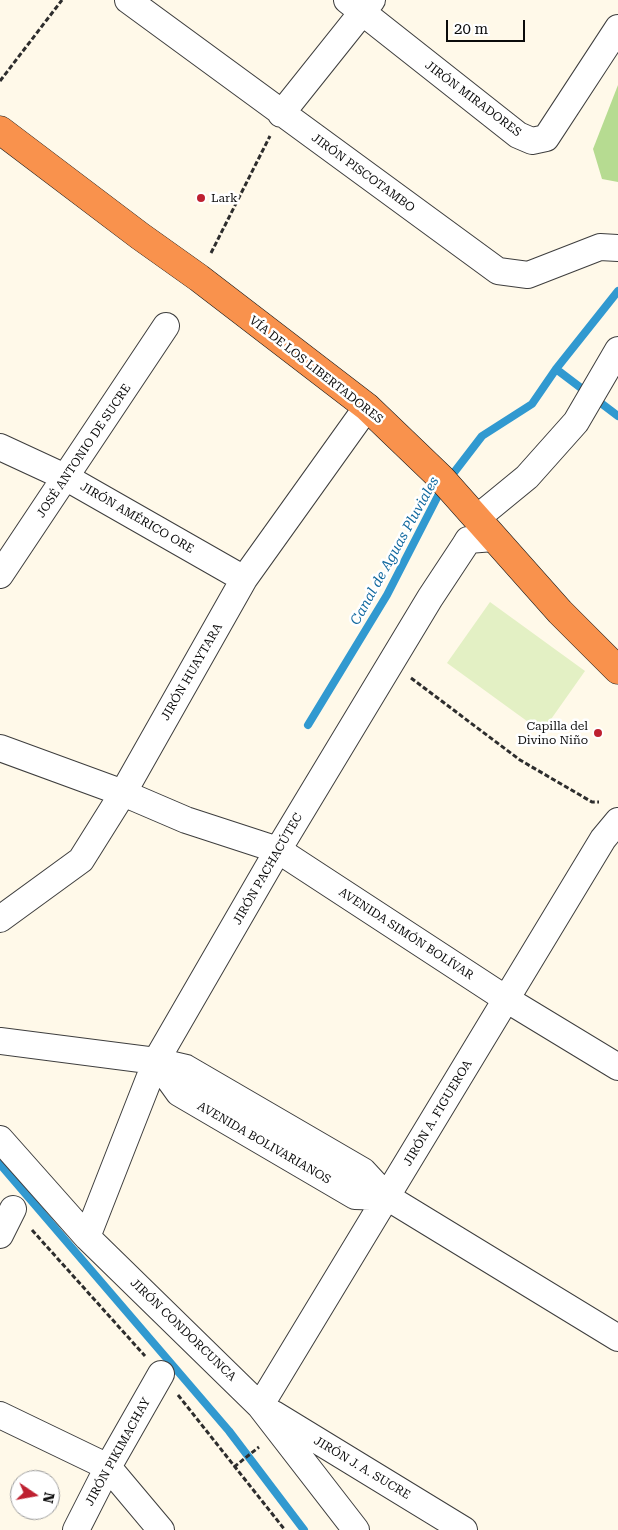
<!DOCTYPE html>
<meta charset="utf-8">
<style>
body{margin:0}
#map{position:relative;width:618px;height:1530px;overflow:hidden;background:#fff9e9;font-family:"Roboto Serif",serif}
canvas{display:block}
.north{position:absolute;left:10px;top:1470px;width:50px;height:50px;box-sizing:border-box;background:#fff;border:1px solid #9d9d9d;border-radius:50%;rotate:102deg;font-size:14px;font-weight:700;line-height:20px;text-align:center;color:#0b0b0b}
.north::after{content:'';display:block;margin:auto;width:18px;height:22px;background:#be2030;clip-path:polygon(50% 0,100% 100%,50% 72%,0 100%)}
.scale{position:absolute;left:446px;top:20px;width:79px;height:22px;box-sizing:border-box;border:2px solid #0b0b0b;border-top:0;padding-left:6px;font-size:15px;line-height:18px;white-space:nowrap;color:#0b0b0b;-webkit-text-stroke:4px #fff;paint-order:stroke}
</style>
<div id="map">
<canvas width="618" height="1530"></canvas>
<div class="north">N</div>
<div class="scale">20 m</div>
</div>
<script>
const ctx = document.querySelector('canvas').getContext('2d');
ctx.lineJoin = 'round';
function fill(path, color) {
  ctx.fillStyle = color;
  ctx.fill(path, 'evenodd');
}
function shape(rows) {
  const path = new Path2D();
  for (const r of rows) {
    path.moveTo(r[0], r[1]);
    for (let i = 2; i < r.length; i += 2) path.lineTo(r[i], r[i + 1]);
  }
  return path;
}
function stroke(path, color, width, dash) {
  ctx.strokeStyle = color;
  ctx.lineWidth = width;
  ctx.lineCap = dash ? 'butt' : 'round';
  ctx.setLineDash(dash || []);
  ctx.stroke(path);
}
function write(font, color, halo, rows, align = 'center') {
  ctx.font = font + ' "Roboto Serif",serif';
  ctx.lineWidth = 5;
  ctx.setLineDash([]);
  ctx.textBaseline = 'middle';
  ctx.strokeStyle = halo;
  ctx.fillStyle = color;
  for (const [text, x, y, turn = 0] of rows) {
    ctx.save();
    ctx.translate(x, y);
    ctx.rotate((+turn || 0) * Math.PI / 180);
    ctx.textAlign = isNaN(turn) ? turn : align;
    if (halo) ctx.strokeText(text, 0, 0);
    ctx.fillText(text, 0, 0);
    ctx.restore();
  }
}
fill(shape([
 [618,85,618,182,602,179,593,149]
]), '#b6db91');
fill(shape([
 [490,602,585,671,542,732,447,663]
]), '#e3f0c4');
stroke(shape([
 [556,369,618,416],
 [449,479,482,436,532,404,556,369,618,291],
 [308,725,387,595,442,488],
 [0,1164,229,1431,304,1530]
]), '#3199d0', 8);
const minor = shape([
 [128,0,498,271,528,275,600,247,618,248],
 [347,0,518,135,532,141,546,138,618,28],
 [281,114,372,0],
 [0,447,67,478,244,579],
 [477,518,527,477,576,422,618,350],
 [0,575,166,326],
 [0,748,123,793,186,820,278,850,506,999,618,1067],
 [0,919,81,860,123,793,244,579,367,407],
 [0,1041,156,1061,186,1068,363,1171,387,1197,618,1338],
 [156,1061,179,1093,355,1196,387,1197],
 [0,1139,87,1237,260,1406,356,1530],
 [0,1235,13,1209],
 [87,1237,156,1061,278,850,430,598,465,545,468,540,494,538],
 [260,1406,603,839,618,821],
 [274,1414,464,1530],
 [0,1415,108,1467,161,1530],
 [76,1530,108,1467,161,1374]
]);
const highway = shape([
 [0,130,140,236,199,278,367,407,441,478,560,612,618,670]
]);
stroke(minor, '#3e3e3e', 28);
stroke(highway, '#1c1c1c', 29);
stroke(shape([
 [0,81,62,0],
 [211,253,270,136],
 [411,678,520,760,592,802,599,802],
 [32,1230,145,1356],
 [178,1395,285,1530],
 [234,1467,259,1447]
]), '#2d2d2d', 3, [5, 2.5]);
stroke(minor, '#fff', 26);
stroke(highway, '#f9924d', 28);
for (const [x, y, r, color] of [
 [201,198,5,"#be2030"],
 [598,733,5,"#be2030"]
]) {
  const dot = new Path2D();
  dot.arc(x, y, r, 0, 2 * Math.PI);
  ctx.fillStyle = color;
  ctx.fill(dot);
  stroke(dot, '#fff', 2);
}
write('12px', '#0b0b0b', '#fff', [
 ["JIRÓN MIRADORES",473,99,37],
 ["JIRÓN PISCOTAMBO",363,173,36],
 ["VÍA DE LOS LIBERTADORES",316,370,38],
 ["JOSÉ ANTONIO DE SUCRE",84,451,-56],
 ["JIRÓN AMÉRICO ORE",137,518,30],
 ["JIRÓN HUAYTARA",192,672,-60],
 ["JIRÓN PACHACÚTEC",268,869,-60],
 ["AVENIDA SIMÓN BOLÍVAR",406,934,33],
 ["JIRÓN A. FIGUEROA",438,1113,-59],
 ["AVENIDA BOLIVARIANOS",264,1143,30],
 ["JIRÓN CONDORCUNCA",183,1330,44],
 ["JIRÓN PIKIMACHAY",118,1452,-61],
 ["JIRÓN J. A. SUCRE",362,1468,31]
]);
write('12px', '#0b0b0b', '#fff', [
 ["Lark",211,198],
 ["Capilla del",588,726,"right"],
 ["Divino Niño",588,740,"right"]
], 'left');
write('italic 14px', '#12699f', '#fff', [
 ["Canal de Aguas Pluviales",395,551,-61]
]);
</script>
